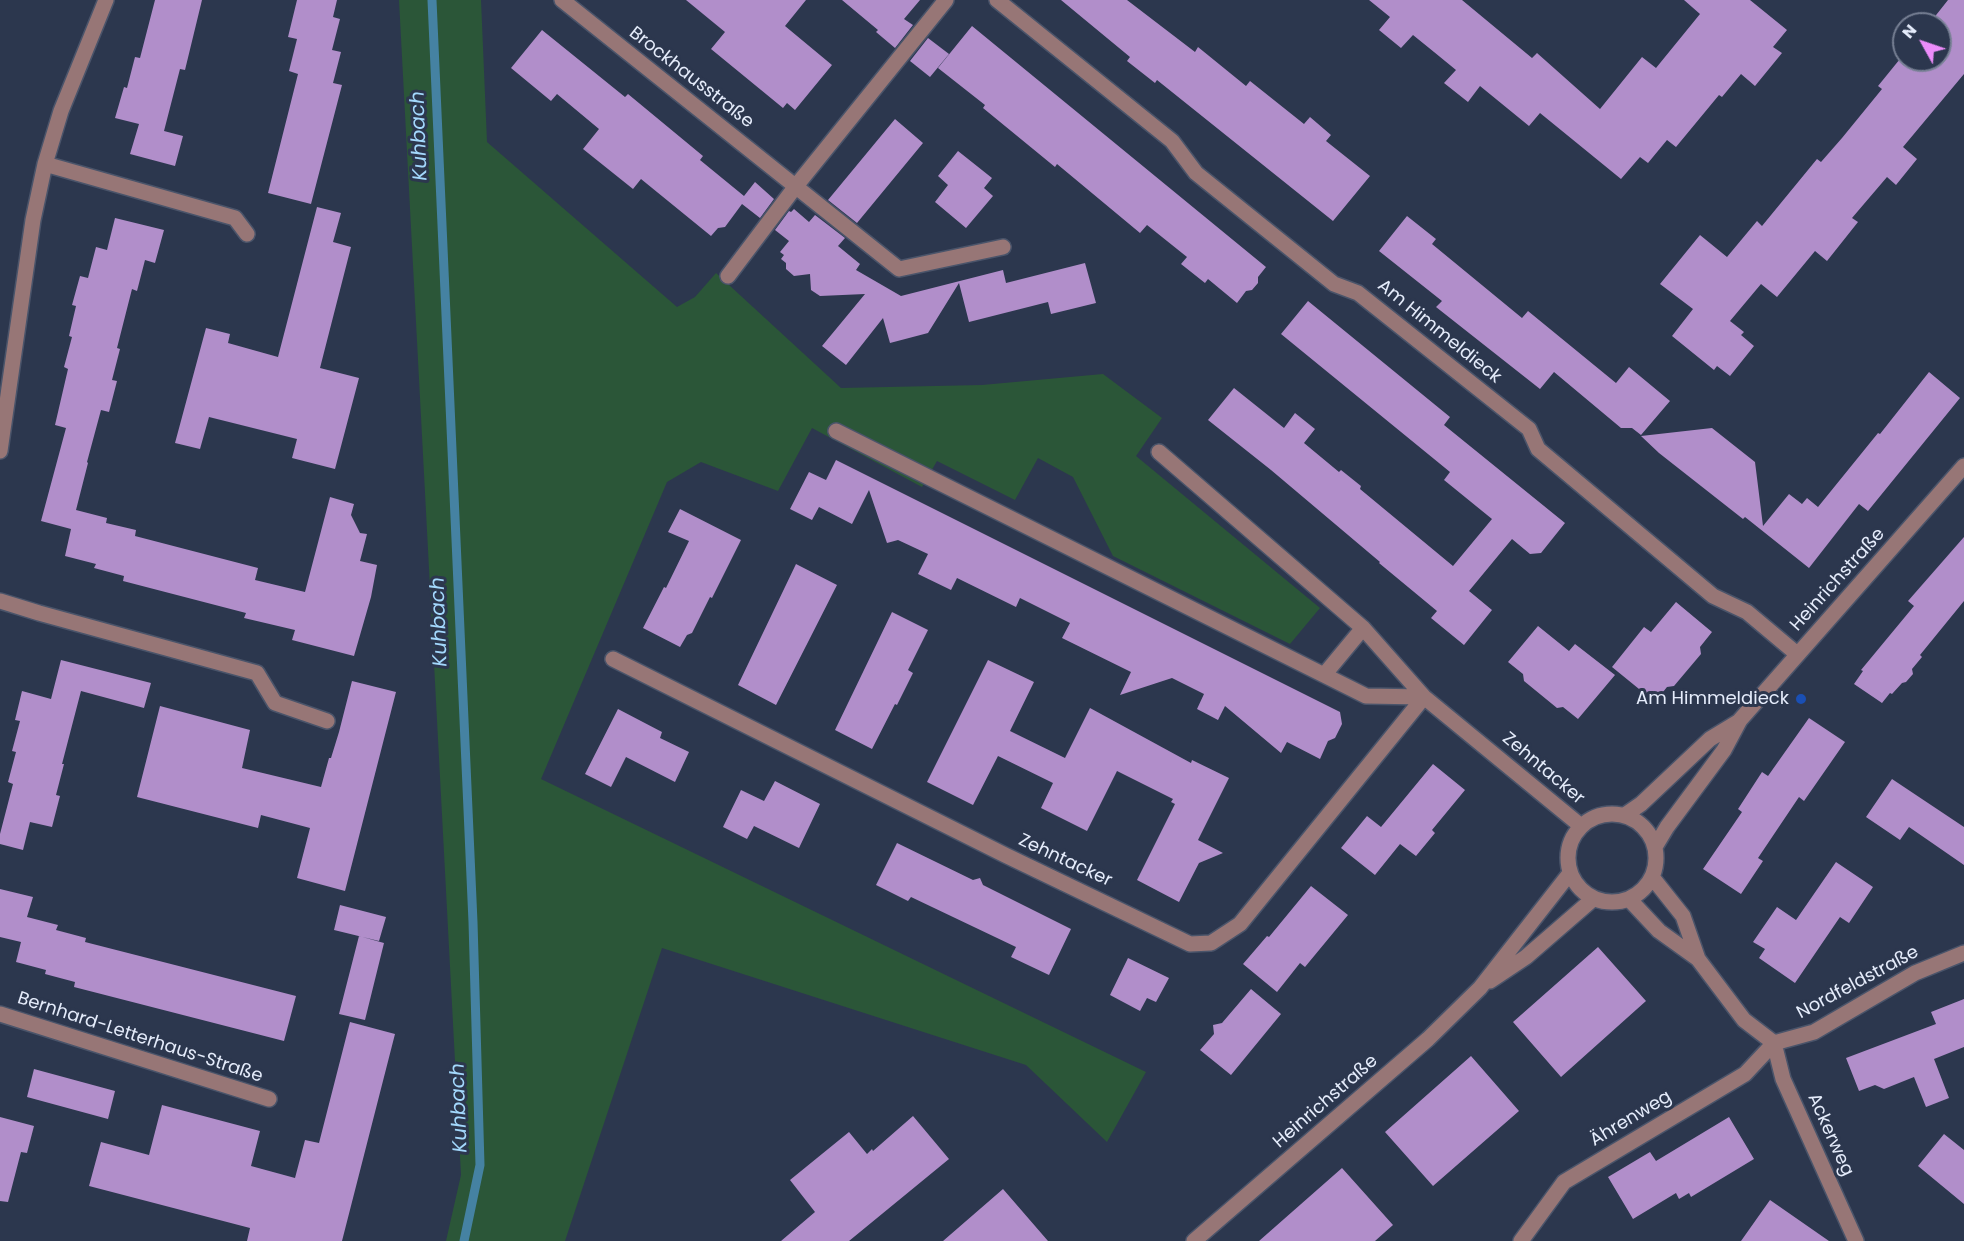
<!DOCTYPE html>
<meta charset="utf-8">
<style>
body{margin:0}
#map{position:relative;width:1964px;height:1241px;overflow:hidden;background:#2c374e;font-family:Poppins,sans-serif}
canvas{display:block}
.north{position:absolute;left:1892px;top:12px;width:60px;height:60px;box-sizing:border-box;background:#2c374e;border:2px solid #767f93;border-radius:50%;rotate:310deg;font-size:16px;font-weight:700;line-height:24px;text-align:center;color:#e5ecfb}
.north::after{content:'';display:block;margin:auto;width:21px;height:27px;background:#ec8cfa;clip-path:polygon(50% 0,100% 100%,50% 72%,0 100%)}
</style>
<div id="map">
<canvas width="1964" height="1241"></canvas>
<div class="north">N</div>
</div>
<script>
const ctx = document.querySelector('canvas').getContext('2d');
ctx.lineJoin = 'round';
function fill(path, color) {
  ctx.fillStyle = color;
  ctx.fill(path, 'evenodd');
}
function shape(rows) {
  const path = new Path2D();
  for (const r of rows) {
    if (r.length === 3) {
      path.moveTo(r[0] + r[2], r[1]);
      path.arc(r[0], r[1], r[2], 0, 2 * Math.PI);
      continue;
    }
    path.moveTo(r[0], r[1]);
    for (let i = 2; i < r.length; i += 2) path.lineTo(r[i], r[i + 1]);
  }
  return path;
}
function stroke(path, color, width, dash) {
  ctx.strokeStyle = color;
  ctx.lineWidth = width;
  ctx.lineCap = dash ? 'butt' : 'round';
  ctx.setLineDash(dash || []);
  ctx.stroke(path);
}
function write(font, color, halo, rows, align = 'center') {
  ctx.font = font + ' Poppins,sans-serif';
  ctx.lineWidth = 6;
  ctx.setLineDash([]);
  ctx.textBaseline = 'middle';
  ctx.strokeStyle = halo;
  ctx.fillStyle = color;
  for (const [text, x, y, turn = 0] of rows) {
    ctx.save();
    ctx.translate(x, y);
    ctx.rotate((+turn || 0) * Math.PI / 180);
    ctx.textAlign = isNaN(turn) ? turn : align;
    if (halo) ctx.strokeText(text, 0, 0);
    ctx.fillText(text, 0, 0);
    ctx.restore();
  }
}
fill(shape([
 [399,0,481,0,487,142,677,307,695,297,716,273,841,388,982,385,1103,374,1162,418,1136,456,1320,608,1290,644,1113,556,1073,477,1038,458,1015,500,937,461,922,487,812,428,778,491,701,462,667,482,541,779,1146,1072,1107,1142,1026,1065,662,948,565,1241,446,1241,461,1175]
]), '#2b5638');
stroke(shape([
 [432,0,473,922,480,1165,464,1241]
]), '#4582a2', 9);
fill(shape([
 [155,0,202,0,185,70,180,69,164,131,183,136,175,166,130,154,139,124,115,118,124,87,127,88,135,57,140,58],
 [297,0,337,0,333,17,340,19,332,50,341,52,333,83,342,85,311,204,268,193,298,74,289,71,297,39,288,37],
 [686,0,806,0,785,26,832,65,795,110,787,103,783,108,711,49,725,32],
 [842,0,920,0,904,19,913,25,895,48,876,32,878,30],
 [1061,0,1127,0,1195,52,1198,47,1246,86,1250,81,1304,124,1310,117,1331,135,1326,141,1370,176,1333,221,1157,80,1155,83,1127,61,1130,57],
 [1369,0,1462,0,1532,58,1537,53,1600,109,1642,57,1656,68,1700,14,1684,0,1750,0,1787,30,1773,47,1782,53,1755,86,1741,74,1722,97,1719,95,1676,147,1667,140,1648,163,1640,157,1621,179,1540,113,1529,126,1480,86,1468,102,1444,83,1456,70,1434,52,1413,35,1401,48,1379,30,1390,17],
 [1948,0,1964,0,1964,74,1903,147,1917,159,1896,185,1887,177,1852,218,1858,222,1827,261,1815,251,1777,297,1761,284,1730,321,1744,332,1741,335,1754,346,1730,376,1717,366,1714,370,1672,336,1693,309,1660,284,1700,235,1727,257,1757,221,1762,226,1817,159,1821,162,1842,138,1882,89,1878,86,1904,54,1904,60,1940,60,1940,24,1929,24],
 [972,26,1266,267,1258,277,1258,283,1252,290,1246,291,1237,303,1208,279,1205,283,1181,264,1187,257,1147,225,1140,233,1057,164,1055,167,983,108,985,105,938,68],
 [542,30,625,97,628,94,703,156,700,160,744,196,755,182,774,199,760,218,742,204,725,227,718,228,711,236,641,179,633,189,583,149,599,129,557,94,551,101,511,68],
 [928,38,949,54,930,77,910,61],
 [895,119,923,143,857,223,828,200],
 [958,151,992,178,984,188,993,196,966,228,935,202,948,185,938,176],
 [317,207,341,213,333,242,351,247,320,368,359,378,335,469,292,458,297,439,209,417,200,449,175,443,206,328,230,334,228,343,278,357],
 [794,209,809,222,815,215,845,238,838,246,860,264,856,270,901,296,1003,270,1006,283,1085,263,1096,303,1051,314,1048,302,969,322,959,283,928,333,890,343,883,318,846,365,822,346,865,294,820,296,811,290,810,274,794,276,786,269,786,263,781,259,784,255,780,252,789,241,775,230,789,211,791,212],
 [1407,216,1436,239,1432,244,1522,318,1528,311,1616,383,1629,367,1670,401,1641,435,1632,428,1621,428,1554,372,1540,389,1436,307,1442,301,1379,251],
 [115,218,164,230,155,263,145,260,137,291,132,289,117,348,120,349,112,380,117,381,109,412,101,410,87,462,88,463,76,510,107,518,106,523,136,530,135,536,258,568,255,580,305,592,330,497,354,504,351,515,360,533,367,534,360,561,377,565,371,597,354,656,292,640,295,630,244,618,246,613,123,581,124,576,94,568,96,564,65,556,71,529,41,521,66,428,55,425,68,369,64,367,72,337,69,336,76,306,72,305,80,276,88,278,96,247,107,250],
 [1308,301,1450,417,1444,425,1565,523,1541,553,1530,554,1512,539,1469,591,1492,610,1464,645,1431,618,1437,611,1379,563,1380,562,1271,470,1208,420,1234,388,1284,428,1295,413,1315,429,1304,443,1339,472,1341,470,1361,486,1360,489,1453,566,1492,519,1444,480,1450,472,1281,334],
 [1929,372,1960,398,1868,511,1859,504,1809,568,1745,517,1743,519,1659,453,1641,436,1712,428,1755,462,1763,526,1789,494,1802,504,1807,498,1818,507,1878,433,1880,434],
 [836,460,1340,712,1342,724,1335,738,1328,741,1320,759,1287,742,1281,753,1225,706,1218,720,1197,709,1204,694,1172,678,1120,695,1131,672,1062,638,1070,623,1020,598,1016,607,957,578,951,590,918,574,928,554,898,540,887,543,869,490,852,524,819,507,812,520,790,509,809,472,826,480],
 [680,509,741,540,712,598,710,597,692,633,687,635,680,647,643,628,664,587,666,588,689,541,668,532],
 [1964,537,1964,601,1920,655,1922,657,1912,669,1913,674,1906,682,1902,683,1892,694,1890,693,1882,703,1854,684,1863,671,1861,670,1914,606,1908,601],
 [796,564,837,585,776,705,738,685],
 [1676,602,1712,632,1700,647,1701,654,1674,686,1667,687,1655,702,1612,667,1644,627,1651,632],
 [892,612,928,630,908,670,913,673,897,705,895,704,872,749,835,730],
 [1538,626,1569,651,1575,644,1615,675,1578,719,1563,707,1557,708,1524,681,1523,674,1508,662],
 [61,660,151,683,144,708,81,691,62,764,64,764,56,795,60,796,52,827,30,822,23,850,0,844,0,834,13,784,8,782,16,752,12,751,20,721,15,720,22,691,51,699],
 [988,660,1034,682,1010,731,1065,758,1090,708,1191,763,1192,760,1229,778,1198,840,1223,853,1199,863,1179,902,1137,880,1175,804,1171,802,1173,799,1117,771,1087,831,1041,808,1053,783,998,756,973,805,927,782],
 [352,681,396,692,345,891,297,878,310,828,261,815,258,828,137,797,160,706,250,730,242,768,321,787,329,758,331,758,339,732],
 [618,709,662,732,660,738,689,752,675,782,626,757,611,787,585,774],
 [1809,718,1845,742,1804,801,1799,797,1758,858,1763,861,1741,894,1703,869,1742,812,1738,809,1762,772,1768,776],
 [1433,764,1465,790,1432,830,1435,833,1416,856,1400,844,1375,875,1341,848,1367,816,1381,827],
 [1892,779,1964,827,1964,865,1909,827,1900,840,1866,817],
 [775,781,820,804,799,848,754,826,747,839,723,827,741,790,764,801],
 [897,843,973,880,980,878,983,885,1071,929,1049,975,1011,957,1016,947,911,897,908,901,876,885],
 [1836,862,1873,887,1849,923,1840,917,1795,983,1759,958,1765,949,1753,942,1777,907,1796,920],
 [1311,886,1348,915,1305,967,1300,963,1277,992,1243,964,1267,936,1269,937],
 [0,889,33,897,27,917,58,925,56,930,86,938,85,942,296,996,284,1041,74,987,75,982,45,974,46,970,16,962,21,942,0,937],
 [340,905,386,917,379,941,334,930],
 [359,936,384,943,365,1020,339,1014],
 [1598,947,1646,1001,1561,1077,1513,1022],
 [1128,958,1169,978,1156,1002,1147,998,1140,1011,1110,995],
 [1251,989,1281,1014,1231,1075,1200,1050,1214,1034,1213,1025,1222,1023],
 [1964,999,1964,1047,1934,1059,1949,1098,1926,1107,1914,1077,1884,1089,1875,1085,1859,1091,1846,1058,1936,1024,1931,1012],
 [350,1022,395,1034,342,1241,247,1241,250,1228,89,1186,101,1142,149,1155,162,1105,260,1131,251,1166,295,1178,305,1140,319,1143],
 [1471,1056,1519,1111,1433,1186,1385,1132],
 [34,1069,115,1091,108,1119,27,1097],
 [913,1116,949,1159,849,1241,781,1241,815,1212,790,1180,849,1132,867,1154,872,1149,873,1151],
 [0,1117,34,1126,27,1153,21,1152,8,1202,0,1201],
 [1729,1117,1754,1159,1691,1197,1689,1193,1679,1199,1676,1193,1633,1219,1608,1177,1650,1152,1656,1161],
 [1944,1134,1964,1150,1964,1204,1918,1166],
 [1342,1168,1393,1225,1375,1241,1259,1241],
 [1003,1189,1048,1241,943,1241],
 [1770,1200,1829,1241,1741,1241]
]), '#b18eca');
const minor = shape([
 [562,0,899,269,1003,247],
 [997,0,1172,141,1196,173,1334,284,1358,293,1529,429,1538,449,1713,596,1747,612,1797,654],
 [45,164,235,218,247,234],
 [728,276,796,186,946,0],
 [836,431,1366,696,1424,697,1363,628,1159,452],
 [0,451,33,220,45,164,61,111,106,0],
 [0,601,39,613,257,673,275,703,327,721],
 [613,659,1005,855,1190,944,1211,943,1240,924,1424,697,1581,826],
 [1324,675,1363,628],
 [1612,858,44],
 [1625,815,1641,804,1710,739,1738,722],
 [1655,847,1667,827,1724,750,1740,720,1964,466],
 [1652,877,1683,916,1698,959],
 [1629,899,1659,931,1698,959,1744,1020,1774,1043,1814,1032,1915,973,1964,953],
 [1490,981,1526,957,1593,899],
 [0,1014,269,1099],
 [1774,1043,1783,1079,1856,1241],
 [1194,1241,1428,1039,1480,988,1570,873],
 [1521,1241,1564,1182,1745,1074,1774,1043]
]);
stroke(minor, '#4a546a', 18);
stroke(minor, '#977676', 15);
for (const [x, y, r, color] of [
 [1801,699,6,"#1a4fb4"]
]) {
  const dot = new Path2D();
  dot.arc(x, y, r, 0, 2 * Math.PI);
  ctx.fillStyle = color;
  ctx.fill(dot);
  stroke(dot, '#2c374e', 2);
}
write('18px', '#e5ecfb', '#2c374e', [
 ["Brockhausstraße",691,78,38],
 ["Am Himmeldieck",1439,332,39],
 ["Heinrichstraße",1838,580,-48],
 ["Zehntacker",1543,769,40],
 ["Zehntacker",1065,861,25],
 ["Nordfeldstraße",1858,983,-28],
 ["Bernhard-Letterhaus-Straße",140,1038,18],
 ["Heinrichstraße",1326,1102,-41],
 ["Ährenweg",1631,1119,-31],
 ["Ackerweg",1830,1135,66]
]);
write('18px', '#e5ecfb', '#2c374e', [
 ["Am Himmeldieck",1789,699]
], 'right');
write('italic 20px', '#a3d8fc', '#2c374e', [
 ["Kuhbach",420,136,-92],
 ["Kuhbach",440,622,-92],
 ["Kuhbach",460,1108,-92]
]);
</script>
